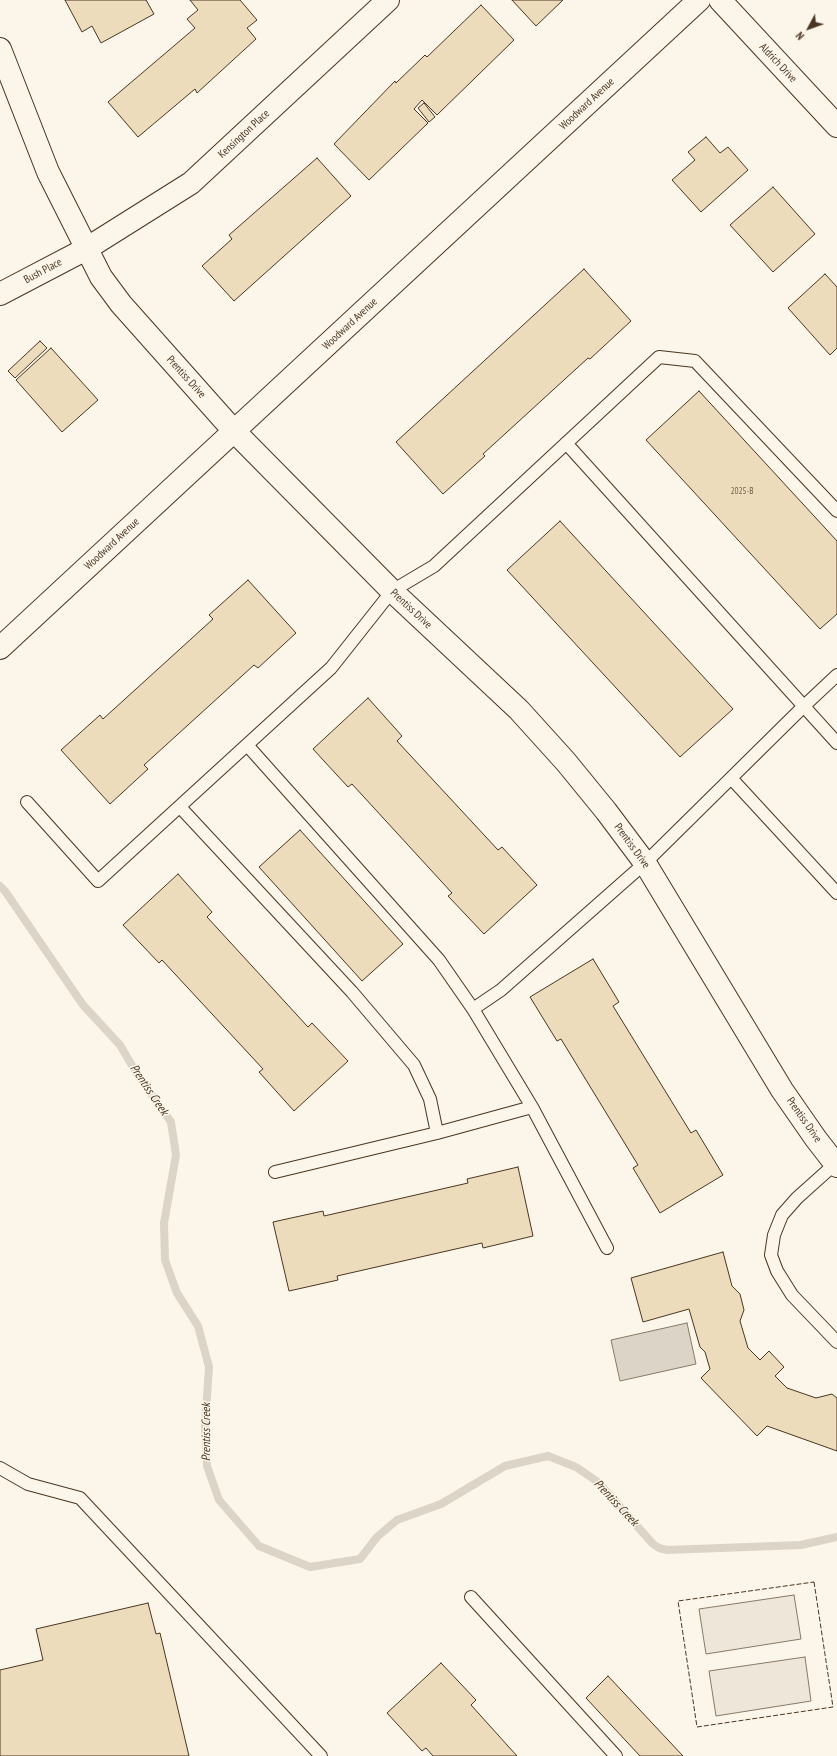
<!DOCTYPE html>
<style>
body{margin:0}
#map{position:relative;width:837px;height:1756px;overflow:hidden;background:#fbf6e9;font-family:"PT Sans Narrow",sans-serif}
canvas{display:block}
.north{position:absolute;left:789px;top:8px;width:40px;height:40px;-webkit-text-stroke:3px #fbf6e9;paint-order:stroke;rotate:229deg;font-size:11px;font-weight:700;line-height:16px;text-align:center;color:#4a3520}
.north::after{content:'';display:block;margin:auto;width:14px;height:18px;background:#4a3520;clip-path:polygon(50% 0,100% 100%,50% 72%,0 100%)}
</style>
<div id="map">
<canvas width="837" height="1756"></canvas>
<div class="north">N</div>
</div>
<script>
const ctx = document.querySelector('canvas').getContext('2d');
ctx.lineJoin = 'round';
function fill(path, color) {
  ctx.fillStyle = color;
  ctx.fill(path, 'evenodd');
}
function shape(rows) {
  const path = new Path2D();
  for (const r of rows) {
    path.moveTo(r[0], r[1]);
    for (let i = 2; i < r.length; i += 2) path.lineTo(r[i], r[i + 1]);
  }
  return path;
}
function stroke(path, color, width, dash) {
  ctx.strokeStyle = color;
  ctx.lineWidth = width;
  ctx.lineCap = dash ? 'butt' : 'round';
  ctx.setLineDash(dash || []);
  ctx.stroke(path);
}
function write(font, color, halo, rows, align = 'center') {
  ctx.font = font + ' "PT Sans Narrow",sans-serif';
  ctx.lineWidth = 3;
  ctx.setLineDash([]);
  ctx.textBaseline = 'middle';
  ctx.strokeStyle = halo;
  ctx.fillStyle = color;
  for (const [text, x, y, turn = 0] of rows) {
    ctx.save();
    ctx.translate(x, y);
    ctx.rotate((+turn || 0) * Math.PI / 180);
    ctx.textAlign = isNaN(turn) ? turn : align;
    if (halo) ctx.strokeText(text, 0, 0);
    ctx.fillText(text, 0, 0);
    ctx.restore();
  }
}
const green = shape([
 [794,1595,801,1639,706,1654,699,1609,794,1595],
 [805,1657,811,1701,716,1716,709,1671,805,1657]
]);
fill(green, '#ede6d9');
stroke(green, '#887966', 1);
const water = shape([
 [687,1323,696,1364,620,1381,611,1340,687,1323]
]);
fill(water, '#dcd4c6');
stroke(water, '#887966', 1);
stroke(shape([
 [0,886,5,891,83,1005,120,1045,137,1074,171,1122,176,1155,164,1223,165,1260,177,1293,198,1326,209,1367,205,1426,207,1466,219,1500,259,1546,310,1567,360,1559,377,1537,397,1520,441,1504,505,1466,548,1456,576,1467,598,1482,653,1544,659,1548,667,1550,801,1545,837,1537]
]), '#dcd4c6', 8);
const building = shape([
 [65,0,146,0,154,14,101,43,92,26,82,32,65,0],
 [190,0,240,0,257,20,247,28,256,39,197,93,195,89,138,137,108,102,195,28,187,19,198,10,190,0],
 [512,0,563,0,536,26,512,0],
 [481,5,514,40,437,115,422,100,414,109,428,123,369,180,334,144,395,81,396,83,425,55,427,57,481,5],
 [424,103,435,117,429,122,418,108,424,103],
 [706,137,720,153,728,147,748,170,701,212,672,180,695,160,688,152,706,137],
 [317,158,351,196,234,301,202,266,232,239,229,235,317,158],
 [773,187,815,234,773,272,730,225,773,187],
 [584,269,631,321,590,359,588,358,483,454,485,456,443,494,396,442,584,269],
 [825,274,837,287,837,348,830,355,788,308,825,274],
 [40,341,47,348,15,378,8,371,40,341],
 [51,348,98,400,62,432,16,380,51,348],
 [699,391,837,541,837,614,820,629,646,440,699,391],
 [560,521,733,709,680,757,507,570,560,521],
 [248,580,296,633,258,668,254,665,144,765,148,769,110,804,61,750,100,715,103,719,213,619,209,615,248,580],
 [368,698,402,736,397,741,498,850,502,847,537,885,484,934,448,896,452,893,352,784,348,787,313,749,368,698],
 [300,830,403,944,362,981,259,867,300,830],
 [178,874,212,912,207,917,308,1027,312,1023,348,1061,294,1111,259,1072,263,1069,162,960,159,963,123,925,178,874],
 [593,959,619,1002,613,1006,691,1133,696,1130,723,1175,660,1213,633,1168,638,1165,561,1039,557,1041,530,997,593,959],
 [518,1167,533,1236,483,1248,482,1243,337,1276,338,1280,289,1291,273,1222,323,1211,324,1216,468,1183,467,1179,518,1167],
 [723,1252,732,1286,740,1294,744,1310,740,1321,748,1348,760,1360,769,1351,784,1367,775,1376,787,1388,816,1398,832,1394,837,1398,837,1451,767,1426,757,1436,701,1378,710,1369,705,1352,700,1347,689,1309,643,1322,631,1278,723,1252],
 [148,1603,156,1634,160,1633,189,1756,0,1756,0,1670,43,1660,36,1629,148,1603],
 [441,1663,476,1700,471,1705,517,1756,433,1756,426,1748,422,1751,387,1713,441,1663],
 [608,1676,683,1756,640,1756,586,1698,608,1676]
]);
fill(building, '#ecdcbc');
stroke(building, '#4a3520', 1);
const service = shape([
 [566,443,837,743],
 [247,745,439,960,473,1009,532,1107,607,1248],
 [731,778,837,893],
 [27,802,98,881,331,668,392,591,434,566,659,357,695,361,837,511],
 [180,807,352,992,414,1065,430,1099,437,1133],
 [473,1009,501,990,645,863,804,706,837,675],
 [835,1164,797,1198,782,1215,774,1235,771,1255,777,1271,792,1295,837,1342],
 [275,1172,437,1133,532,1107],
 [0,1468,28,1484,80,1498,321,1756],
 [471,1597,616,1756]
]);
const minor = shape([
 [720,0,837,126],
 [0,49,48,172,101,277,121,304,234,431,392,591,519,710,566,762,606,811,645,863,782,1090,816,1139,837,1166],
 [0,294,86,249,191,183,388,0]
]);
const secondary = shape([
 [0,648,699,0]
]);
stroke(service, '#4a3520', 14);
stroke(minor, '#4a3520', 24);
stroke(secondary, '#4a3520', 24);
stroke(service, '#fbf6e9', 12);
stroke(minor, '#fbf6e9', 22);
stroke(secondary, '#fbf6e9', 22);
stroke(shape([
 [814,1582,833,1707,697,1727,678,1601,814,1582]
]), '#4a3520', 1, [5, 2]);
write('9px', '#725f47', null, [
 ["2025-B",742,491]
]);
write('11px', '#4a3520', '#fbf6e9', [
 ["Aldrich Drive",778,63,47],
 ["Woodward Avenue",587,104,-43],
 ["Kensington Place",244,134,-43],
 ["Bush Place",43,271,-28],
 ["Woodward Avenue",350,324,-43],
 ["Prentiss Drive",186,377,48],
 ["Woodward Avenue",112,544,-43],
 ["Prentiss Drive",411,609,43],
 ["Prentiss Drive",632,846,54],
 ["Prentiss Drive",804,1120,55]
]);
write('italic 12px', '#4a3520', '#fbf6e9', [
 ["Prentiss Creek",149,1090,56],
 ["Prentiss Creek",207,1432,-90],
 ["Prentiss Creek",616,1503,47]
]);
</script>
